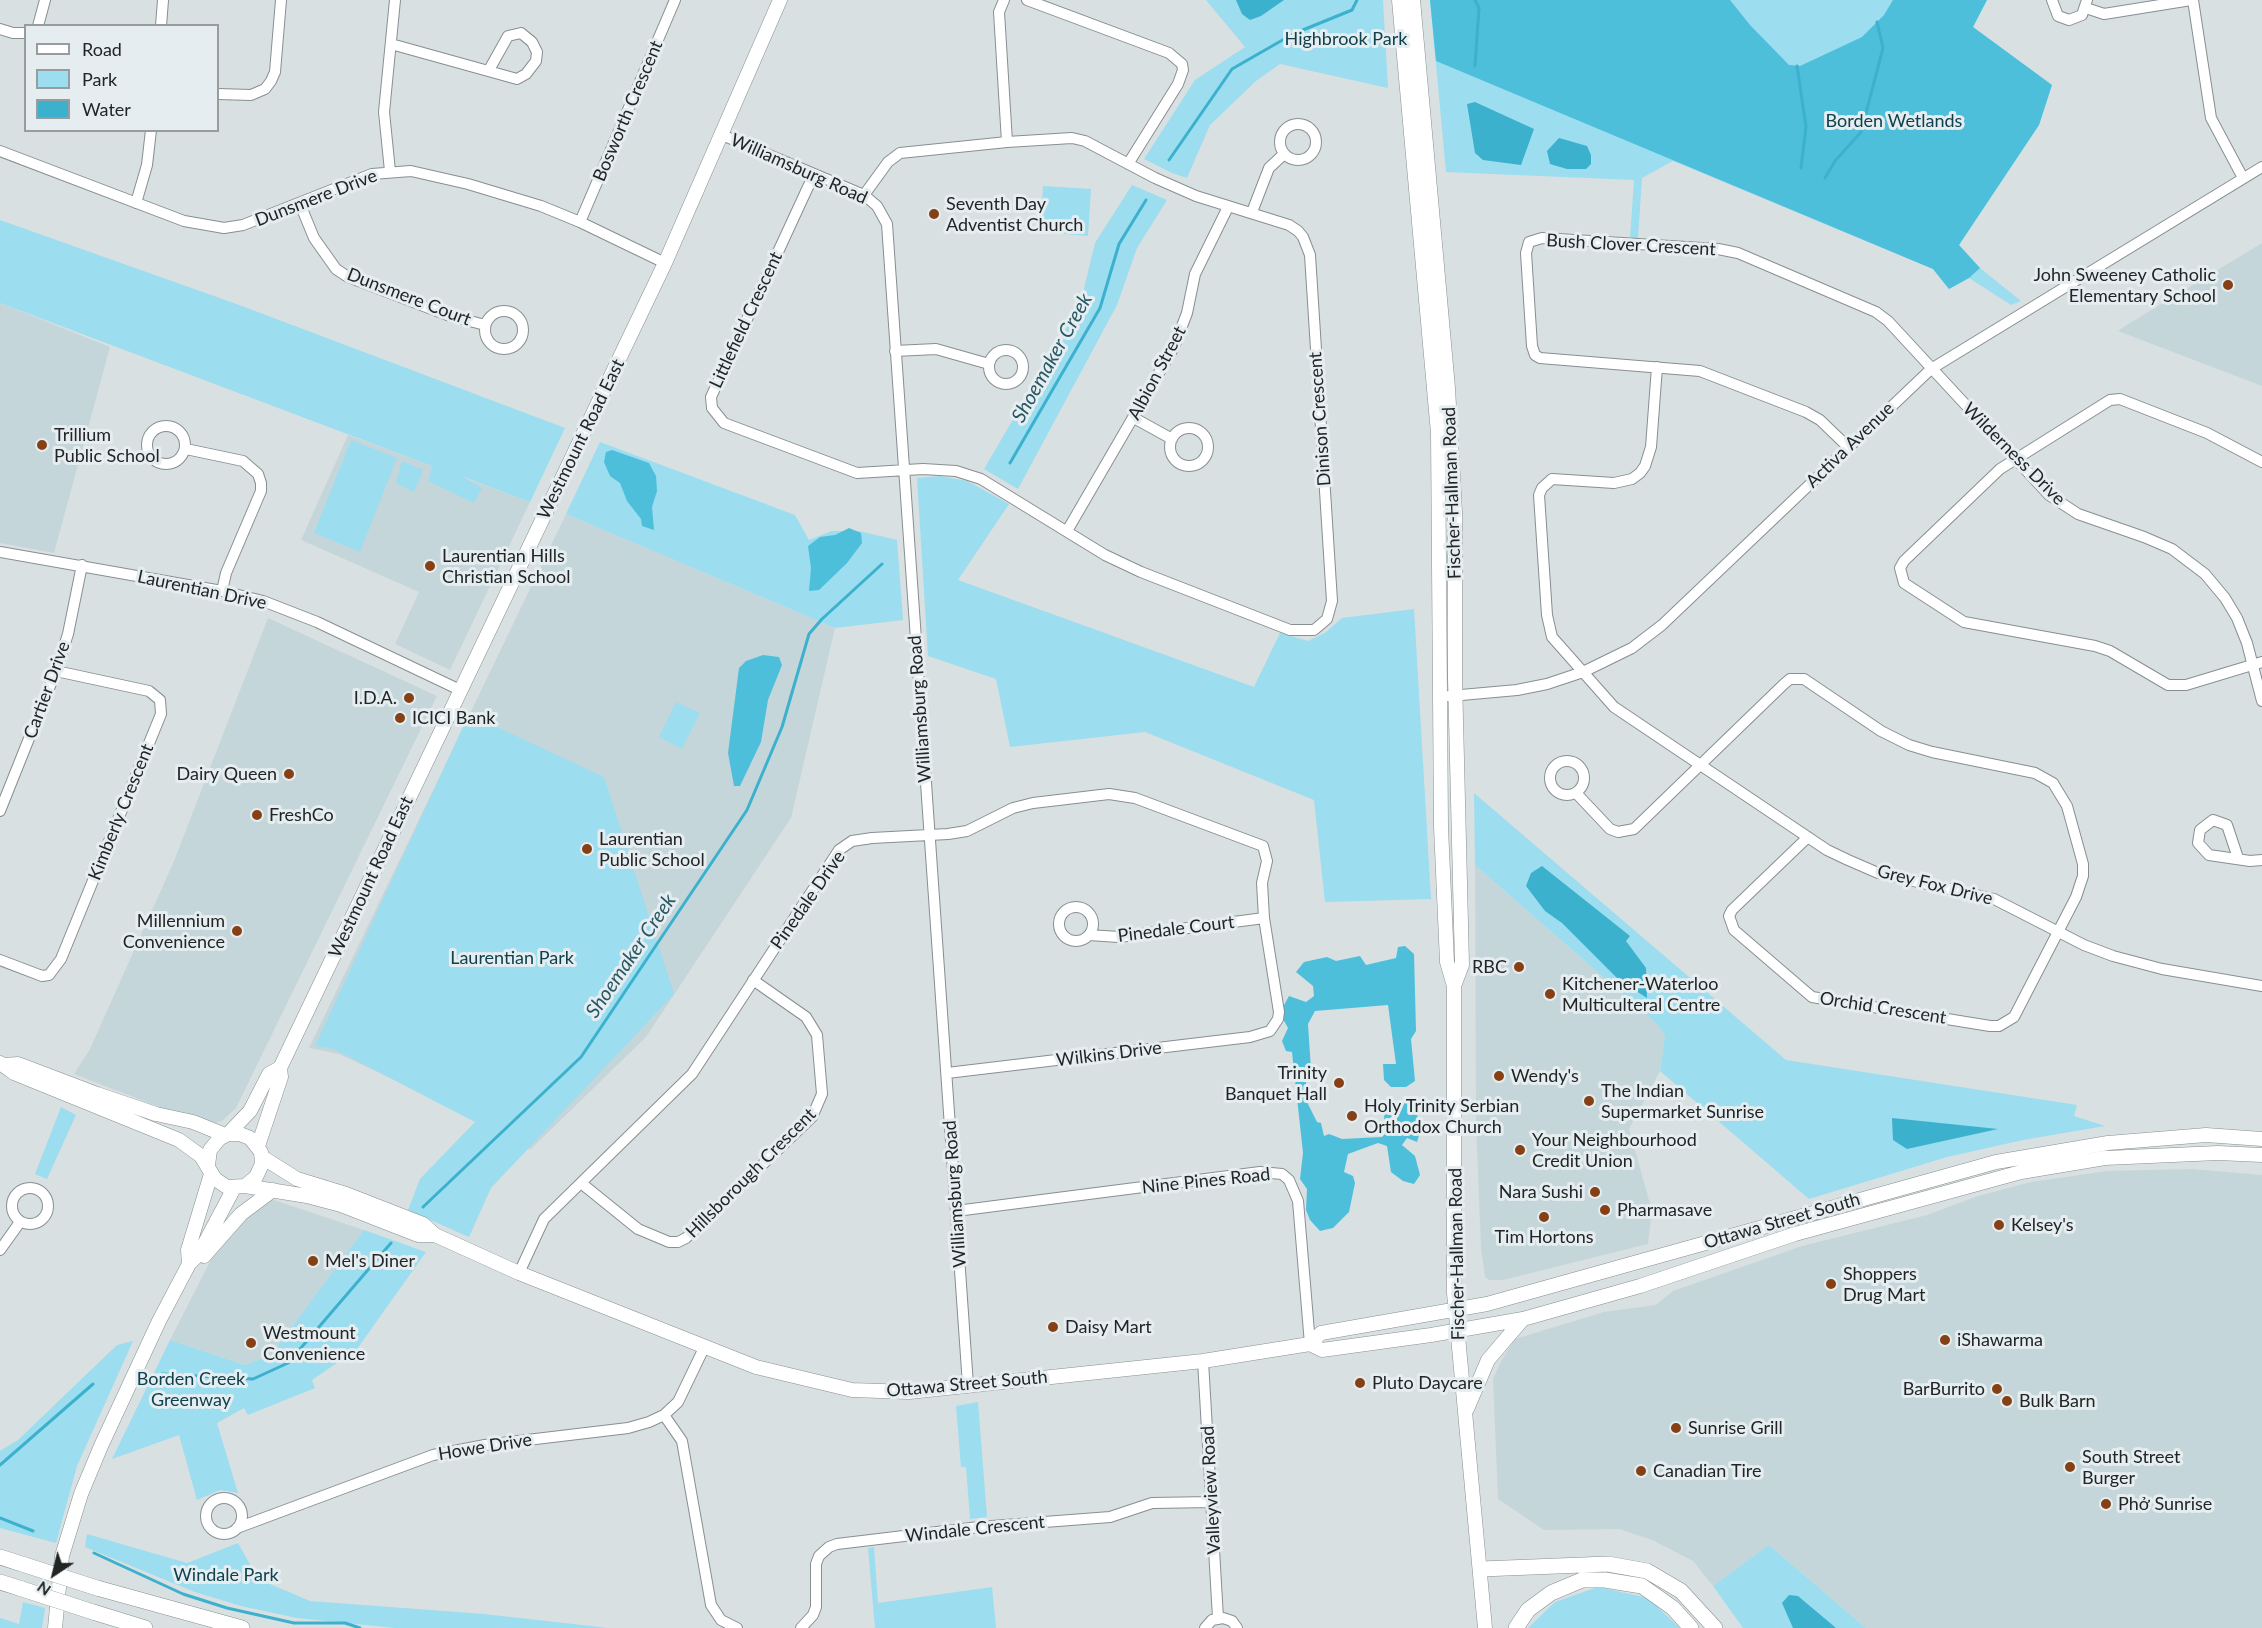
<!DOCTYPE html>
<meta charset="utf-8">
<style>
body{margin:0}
#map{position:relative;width:2262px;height:1628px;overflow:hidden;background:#d8e0e2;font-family:Lato,sans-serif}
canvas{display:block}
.legend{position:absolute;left:24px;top:24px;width:195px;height:108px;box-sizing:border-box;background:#e5edf0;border:2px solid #979d9f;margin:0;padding:8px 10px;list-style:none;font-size:18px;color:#222525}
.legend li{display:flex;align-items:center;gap:12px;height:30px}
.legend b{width:30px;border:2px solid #979d9f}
.north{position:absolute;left:24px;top:1544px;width:60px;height:60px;-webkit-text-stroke:4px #e5edf0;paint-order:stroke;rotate:215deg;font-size:16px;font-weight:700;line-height:24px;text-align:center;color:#222525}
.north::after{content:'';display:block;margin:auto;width:21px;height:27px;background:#222525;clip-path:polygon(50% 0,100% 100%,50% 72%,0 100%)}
</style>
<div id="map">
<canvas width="2262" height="1628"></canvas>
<ul class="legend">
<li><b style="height:8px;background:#fff"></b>Road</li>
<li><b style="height:16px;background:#9cddef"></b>Park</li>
<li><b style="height:16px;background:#3cb1cd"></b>Water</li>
</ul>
<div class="north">N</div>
</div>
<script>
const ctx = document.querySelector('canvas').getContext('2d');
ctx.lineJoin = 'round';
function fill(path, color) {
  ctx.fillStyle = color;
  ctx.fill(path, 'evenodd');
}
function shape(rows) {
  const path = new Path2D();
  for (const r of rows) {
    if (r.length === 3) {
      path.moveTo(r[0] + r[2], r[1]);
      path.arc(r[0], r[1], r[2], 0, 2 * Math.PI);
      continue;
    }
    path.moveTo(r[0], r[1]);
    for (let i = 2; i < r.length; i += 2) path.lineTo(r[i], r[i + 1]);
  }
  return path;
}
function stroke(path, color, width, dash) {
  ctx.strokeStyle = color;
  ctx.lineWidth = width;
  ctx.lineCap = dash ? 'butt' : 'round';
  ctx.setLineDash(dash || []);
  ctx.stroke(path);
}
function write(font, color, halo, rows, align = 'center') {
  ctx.font = font + ' Lato,sans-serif';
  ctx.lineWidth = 6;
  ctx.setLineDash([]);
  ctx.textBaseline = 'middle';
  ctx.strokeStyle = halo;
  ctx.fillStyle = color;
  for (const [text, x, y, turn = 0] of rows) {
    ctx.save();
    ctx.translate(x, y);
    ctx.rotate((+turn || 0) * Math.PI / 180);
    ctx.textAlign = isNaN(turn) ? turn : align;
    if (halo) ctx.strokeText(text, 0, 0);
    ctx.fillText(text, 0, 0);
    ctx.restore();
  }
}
fill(shape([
 [2262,243,2262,386,2118,331,2125,326],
 [0,303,110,347,54,553,0,543],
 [348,435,530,502,450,670,395,644,419,592,301,540],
 [566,514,835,628,791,818,646,1037,530,1150,457,1109,339,1054,309,1048],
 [268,618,437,696,236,1108,223,1120,208,1126,74,1074,90,1049,174,861],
 [1475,865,1657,1024,1665,1036,1660,1071,1629,1129,1652,1211,1648,1244,1503,1280,1489,1280,1485,1277,1481,1248,1476,1122],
 [2191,1169,2262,1175,2262,1628,1866,1628,1769,1545,1713,1586,1693,1561,1652,1540,1619,1529,1544,1530,1498,1499,1493,1379,1501,1361,1515,1339,1604,1312,1656,1305,1673,1291,1802,1246,1927,1215,1978,1196,2031,1182,2107,1171],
 [259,1195,364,1230,271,1355,245,1365,170,1340,230,1222]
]), '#c5d6db');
fill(shape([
 [1206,0,1383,0,1388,88,1280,64,1256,81,1210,125,1187,178,1172,173,1144,159,1195,80,1245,47],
 [1430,0,1987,0,1973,27,2052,85,2039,125,1959,245,1980,268,2021,301,2011,305,1969,278,1949,289,1933,269,1673,161,1642,178,1638,238,1630,238,1634,180,1446,172],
 [1132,185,1167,200,1137,248,1117,305,1018,489,984,469,1080,305,1095,243],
 [1043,186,1091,189,1088,236,1040,232],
 [0,220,242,306,565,428,530,502,461,476,482,488,474,503,428,481,432,466,0,303],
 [351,440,397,458,360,552,314,533],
 [600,442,795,515,809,540,832,531,859,531,897,540,903,620,835,628,566,514],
 [402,461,423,470,414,492,396,483],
 [940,476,967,481,1009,504,958,580,1254,687,1280,633,1308,641,1325,633,1342,618,1414,609,1431,899,1325,902,1314,800,1145,732,1010,747,996,679,928,656,917,478],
 [676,702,700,713,682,749,659,737],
 [469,714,604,777,674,994,491,1188,469,1237,408,1210,420,1179,475,1122,334,1049,315,1046],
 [1474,793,1786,1060,2077,1105,2074,1116,2105,1126,2023,1140,1947,1157,1809,1199,1660,1071,1665,1036,1657,1024,1475,865],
 [61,1107,76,1115,47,1179,35,1174],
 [364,1230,426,1252,357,1349,312,1380,315,1388,248,1415,244,1408,217,1423,238,1493,220,1490,197,1500,179,1435,112,1459,170,1340,245,1365,271,1355],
 [133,1341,77,1466,56,1543,0,1528,0,1451,18,1440,117,1345],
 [978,1402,987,1517,970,1519,966,1467,961,1467,956,1406],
 [87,1534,187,1563,238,1543,258,1579,310,1601,484,1614,608,1628,395,1628,297,1618,241,1606,195,1592,85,1547],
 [1769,1545,1866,1628,1743,1628,1713,1586],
 [874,1547,878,1603,992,1587,996,1628,875,1628,868,1548],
 [1598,1587,1648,1598,1680,1628,1528,1628,1555,1602],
 [23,1602,45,1608,42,1628,0,1628,0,1618,19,1624]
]), '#9cddef');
fill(shape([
 [1430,0,1730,0,1750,25,1789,65,1800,66,1862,37,1884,15,1893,0,1987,0,1973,27,2052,85,2039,125,1959,245,1980,268,1969,278,1949,289,1933,269,1436,61],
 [612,450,649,463,656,476,657,491,652,507,654,530,642,526,641,519,627,501,620,483,610,476,604,462,606,452],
 [849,528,861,533,862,543,847,563,819,590,809,591,811,568,808,546,820,537,835,535],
 [763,655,779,657,782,665,768,700,761,742,740,786,734,786,728,753,739,668,746,661],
 [1405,946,1414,954,1416,1031,1411,1039,1415,1081,1406,1087,1391,1087,1384,1080,1383,1064,1396,1064,1388,1005,1315,1011,1308,1024,1311,1070,1306,1075,1306,1100,1317,1122,1321,1123,1324,1136,1329,1134,1342,1139,1382,1137,1389,1129,1384,1118,1386,1104,1415,1102,1420,1132,1417,1142,1407,1138,1402,1145,1415,1156,1420,1175,1414,1184,1403,1181,1391,1172,1387,1146,1378,1143,1348,1154,1344,1172,1353,1176,1355,1183,1349,1212,1333,1228,1320,1231,1310,1220,1306,1210,1307,1189,1300,1179,1303,1153,1292,1052,1286,1051,1282,1041,1288,1028,1283,1019,1283,1007,1289,996,1306,1002,1314,996,1313,986,1296,972,1304,962,1327,957,1336,961,1360,956,1366,965,1396,958,1398,947]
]), '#4dbfdb');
fill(shape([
 [1236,0,1284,0,1261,16,1250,20,1242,14],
 [1475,102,1534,129,1521,165,1483,160,1475,153,1467,104],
 [1559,138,1587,146,1591,155,1591,164,1586,169,1567,169,1550,164,1547,151],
 [1542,866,1630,936,1626,941,1646,968,1647,998,1633,989,1629,990,1562,923,1545,911,1526,886,1531,873],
 [1892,1118,1998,1129,1907,1149,1893,1140],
 [1789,1595,1798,1596,1836,1628,1793,1628,1782,1603]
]), '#3cb1cd');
stroke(shape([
 [1475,0,1479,8,1475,66],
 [1797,66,1806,127,1801,168],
 [1169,160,1232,69,1293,34,1352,10,1357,0],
 [1825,178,1835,161,1861,132,1883,48,1877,22],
 [1010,463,1100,308,1119,244,1146,200],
 [423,1207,581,1057,747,810,782,727,809,634,822,619,882,564],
 [162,1374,253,1379,288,1363,391,1243],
 [0,1465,93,1384],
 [0,1518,33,1531],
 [94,1553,183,1594,227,1608,294,1623,345,1623,360,1628]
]), '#3cb1cd', 3);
const minor = shape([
 [1004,0,999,12,1007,142],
 [1027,0,1169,53,1182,64,1183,70,1178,84,1128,164],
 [2052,0,2058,16,2069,20,2082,15,2087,0],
 [2193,0,2211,118,2243,178],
 [2086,8,2104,14,2191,0],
 [38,26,45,0],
 [161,26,163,0],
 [0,29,13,33,26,33],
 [391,44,517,79,526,74,536,61,537,52,532,42,521,33,508,36,489,70],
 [218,94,251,95,265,89,271,81,275,72,281,0],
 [1298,142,18],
 [722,135,864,195,877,206,887,224,968,1385],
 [0,151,184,221,224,228,243,225,372,174,411,171,468,184,541,206,580,222,665,263],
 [390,171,384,112,395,0],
 [814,174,711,397,712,408,724,423,857,473,923,469,956,471,981,479,1105,555,1141,572,1290,630,1314,630,1327,619,1332,601,1310,255,1303,237,1298,231,1289,225,1196,196,1155,178,1085,141,1072,138,1007,142,900,153,888,162,864,195],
 [136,203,147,165,151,130],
 [300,204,314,238,336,269,348,277,447,315,485,325],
 [1252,212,1269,168,1284,154],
 [580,222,675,0],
 [504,330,19],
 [1006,367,17],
 [895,351,936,349,989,364],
 [1657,367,1651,447,1645,466,1640,473,1632,479,1614,483,1552,479,1542,488,1539,495,1547,615,1552,637,1614,707,1827,850,1848,860,1878,873,1994,899,2084,945,2113,956,2162,969,2262,986],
 [1134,418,1172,439],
 [166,445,19],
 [1189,447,19],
 [1848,447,1820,420,1806,412,1700,371,1540,358,1535,355,1532,346,1526,253,1529,242,1542,238,1718,249,1738,253,1876,312,1888,321,2049,495,2078,514,2144,537,2172,549,2205,574,2225,598,2237,618,2247,643,2262,701],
 [186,449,243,461,258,474,261,483,261,491,226,573,222,591],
 [2262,462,2207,433,2120,399,2110,400,2000,469,1904,561,1900,568,1904,583,1964,622,2095,646,2110,651,2168,685,2186,685,2262,662],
 [1067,531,1174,347,1187,313,1195,274,1228,207],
 [0,552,222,591,263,601,317,622,460,690],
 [1439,697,1517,690,1547,684,1583,672,1632,648,1662,625,1931,369,2262,167],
 [1567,778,17],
 [1576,793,1610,829,1618,832,1634,829,1784,684,1790,679,1804,679,1881,731,1909,745,1932,752,2035,773,2053,783,2067,806,2083,864,2083,876,2076,897,2014,1017,1999,1026,1990,1026,1812,997,1734,930,1729,916,1732,910,1808,837],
 [0,811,56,671,68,634,82,565],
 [2238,858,2227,825,2213,820,2200,830,2198,843,2209,855,2250,861,2262,860],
 [1076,924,17],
 [1089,935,1119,937,1264,918],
 [0,960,42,976,49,975,61,959,161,714,160,700,149,691,56,671],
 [581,1183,638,1229,669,1242,678,1242,686,1238,812,1117,822,1094,817,1035,806,1017,753,980],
 [30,1206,18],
 [956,1211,1260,1172,1282,1174,1289,1180,1298,1201,1310,1344],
 [0,1250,20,1222],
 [519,1273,544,1219,692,1074,839,850,852,841,872,838,948,834,967,831,1013,808,1033,803,1109,794,1135,798,1263,846,1267,861,1262,883,1264,918,1279,1012,1278,1019,1270,1031,1250,1037,947,1073],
 [1203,1361,1218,1618],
 [664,1415,682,1441,711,1605,721,1620,737,1628],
 [224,1516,18],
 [237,1528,433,1455,485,1445,628,1428,649,1422,664,1415,678,1402,704,1348],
 [801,1628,813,1615,816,1607,816,1564,819,1556,829,1547,837,1544,979,1527,1110,1517,1152,1503,1212,1502],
 [1205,1628,1212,1620,1223,1618,1232,1621,1237,1628]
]);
const major = shape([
 [1399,0,1438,433,1441,827,1447,962,1454,986,1454,1293,1485,1628],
 [1413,0,1448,388,1455,513,1455,678,1462,965,1454,986],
 [0,1063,14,1073,179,1140,201,1156,215,1179,227,1187,245,1186,307,1196,341,1205,418,1235,435,1235],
 [5,1065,18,1064,97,1094,156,1114,193,1122,225,1135],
 [280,1068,665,263,780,0],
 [228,1134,250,1111,269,1074,280,1068],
 [258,1146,281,1077,280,1068],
 [262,1157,297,1179,346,1194,423,1224,435,1235,519,1273,756,1367,852,1390,909,1392,1203,1361,1310,1344,1322,1350,1431,1335,1523,1319,1640,1286,1795,1234,2021,1172,2105,1158,2218,1153,2262,1155],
 [208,1165,210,1150,219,1139,228,1134,240,1134,250,1138,261,1152,262,1164,256,1177,245,1186],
 [204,1256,241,1214,273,1190],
 [189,1264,188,1250,211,1174],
 [1310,1344,1321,1333,1487,1304,1996,1162,2108,1143,2206,1135,2262,1139],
 [1467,1409,1488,1360,1523,1319],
 [55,1628,62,1556,81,1494,101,1446,159,1321,189,1264,199,1254,234,1188]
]);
const highway = shape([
 [0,1557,25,1565],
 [1481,1569,1608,1564,1647,1571,1681,1591,1715,1628],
 [0,1582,22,1589],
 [97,1588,242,1628],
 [93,1612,145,1628],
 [1516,1628,1528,1610,1551,1593,1582,1580,1605,1580,1642,1586,1673,1608,1691,1628]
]);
stroke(minor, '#888f91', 12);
stroke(major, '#888f91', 15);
stroke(highway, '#888f91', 16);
stroke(minor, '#fff', 10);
stroke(major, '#fff', 14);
stroke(highway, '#fff', 15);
const highwayBridge = shape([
 [25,1565,97,1588],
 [22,1589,93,1612]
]);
stroke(highwayBridge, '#888f91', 16, []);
stroke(highwayBridge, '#fff', 15);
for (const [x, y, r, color] of [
 [934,214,6,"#854115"],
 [2228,285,6,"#854115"],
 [42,445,6,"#854115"],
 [430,566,6,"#854115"],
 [409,698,6,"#854115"],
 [400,718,6,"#854115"],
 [289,774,6,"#854115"],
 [257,815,6,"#854115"],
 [587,849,6,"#854115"],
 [237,931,6,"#854115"],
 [1519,967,6,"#854115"],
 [1550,994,6,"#854115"],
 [1499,1076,6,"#854115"],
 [1339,1083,6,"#854115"],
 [1589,1101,6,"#854115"],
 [1352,1116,6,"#854115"],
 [1520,1150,6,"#854115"],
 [1595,1192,6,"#854115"],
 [1605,1210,6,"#854115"],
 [1544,1217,6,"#854115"],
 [1999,1225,6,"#854115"],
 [313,1261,6,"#854115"],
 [1831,1284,6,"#854115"],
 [1053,1327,6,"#854115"],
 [1945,1340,6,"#854115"],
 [251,1343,6,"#854115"],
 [1360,1383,6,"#854115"],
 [1997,1389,6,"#854115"],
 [2007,1401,6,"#854115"],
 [1676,1428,6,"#854115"],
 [2070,1467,6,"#854115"],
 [1641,1471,6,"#854115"],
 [2106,1504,6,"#854115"]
]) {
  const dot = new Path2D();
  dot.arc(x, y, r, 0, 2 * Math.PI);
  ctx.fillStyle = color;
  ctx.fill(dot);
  stroke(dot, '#e5edf0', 2);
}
write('18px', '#0e414d', '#e5edf0', [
 ["Highbrook Park",1346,39],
 ["Borden Wetlands",1894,121],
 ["Laurentian Park",512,958],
 ["Borden Creek",191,1379],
 ["Greenway",191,1400],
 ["Windale Park",226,1575]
]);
write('18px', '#222525', '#e5edf0', [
 ["Bosworth Crescent",628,111,-67],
 ["Williamsburg Road",799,169,24],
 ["Dunsmere Drive",316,198,-21],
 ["Bush Clover Crescent",1631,245,3],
 ["Dunsmere Court",409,297,21],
 ["Littlefield Crescent",746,320,-65],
 ["Albion Street",1157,373,-62],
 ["Dinison Crescent",1320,419,-94],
 ["Westmount Road East",581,439,-64],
 ["Activa Avenue",1850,445,-44],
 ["Wilderness Drive",2014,454,45],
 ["Fischer-Hallman Road",1452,493,-92],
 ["Laurentian Drive",202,590,12],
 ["Cartier Drive",47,690,-70],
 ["Williamsburg Road",920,709,-94],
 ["Kimberly Crescent",121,812,-68],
 ["Westmount Road East",371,877,-65],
 ["Grey Fox Drive",1935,885,14],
 ["Pinedale Drive",808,900,-55],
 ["Pinedale Court",1176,929,-7],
 ["Orchid Crescent",1883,1008,9],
 ["Wilkins Drive",1109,1054,-7],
 ["Hillsborough Crescent",751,1173,-45],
 ["Nine Pines Road",1206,1181,-6],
 ["Williamsburg Road",955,1194,-94],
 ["Ottawa Street South",1782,1221,-16],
 ["Fischer-Hallman Road",1457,1254,-91],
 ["Ottawa Street South",967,1384,-5],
 ["Howe Drive",485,1447,-9],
 ["Valleyview Road",1211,1490,-93],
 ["Windale Crescent",975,1529,-6]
]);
write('18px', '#222525', '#e5edf0', [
 ["Seventh Day",946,204],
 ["Adventist Church",946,225],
 ["John Sweeney Catholic",2216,275,"right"],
 ["Elementary School",2216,296,"right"],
 ["Trillium",54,435],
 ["Public School",54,456],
 ["Laurentian Hills",442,556],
 ["Christian School",442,577],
 ["I.D.A.",397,698,"right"],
 ["ICICI Bank",412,718],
 ["Dairy Queen",277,774,"right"],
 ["FreshCo",269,815],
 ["Laurentian",599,839],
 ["Public School",599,860],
 ["Millennium",225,921,"right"],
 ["Convenience",225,942,"right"],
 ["RBC",1507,967,"right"],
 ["Kitchener-Waterloo",1562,984],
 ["Multiculteral Centre",1562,1005],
 ["Trinity",1327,1073,"right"],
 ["Banquet Hall",1327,1094,"right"],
 ["Wendy's",1511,1076],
 ["The Indian",1601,1091],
 ["Supermarket Sunrise",1601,1112],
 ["Holy Trinity Serbian",1364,1106],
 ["Orthodox Church",1364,1127],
 ["Your Neighbourhood",1532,1140],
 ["Credit Union",1532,1161],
 ["Nara Sushi",1583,1192,"right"],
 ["Pharmasave",1617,1210],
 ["Kelsey's",2011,1225],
 ["Tim Hortons",1544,1237,"center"],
 ["Mel's Diner",325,1261],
 ["Shoppers",1843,1274],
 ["Drug Mart",1843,1295],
 ["Daisy Mart",1065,1327],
 ["Westmount",263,1333],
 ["Convenience",263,1354],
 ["iShawarma",1957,1340],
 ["Pluto Daycare",1372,1383],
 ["BarBurrito",1985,1389,"right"],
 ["Bulk Barn",2019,1401],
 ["Sunrise Grill",1688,1428],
 ["South Street",2082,1457],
 ["Burger",2082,1478],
 ["Canadian Tire",1653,1471],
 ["Phở Sunrise",2118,1504]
], 'left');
write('italic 20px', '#295865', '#e5edf0', [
 ["Shoemaker Creek",1052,358,-61],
 ["Shoemaker Creek",631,956,-56]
]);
</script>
